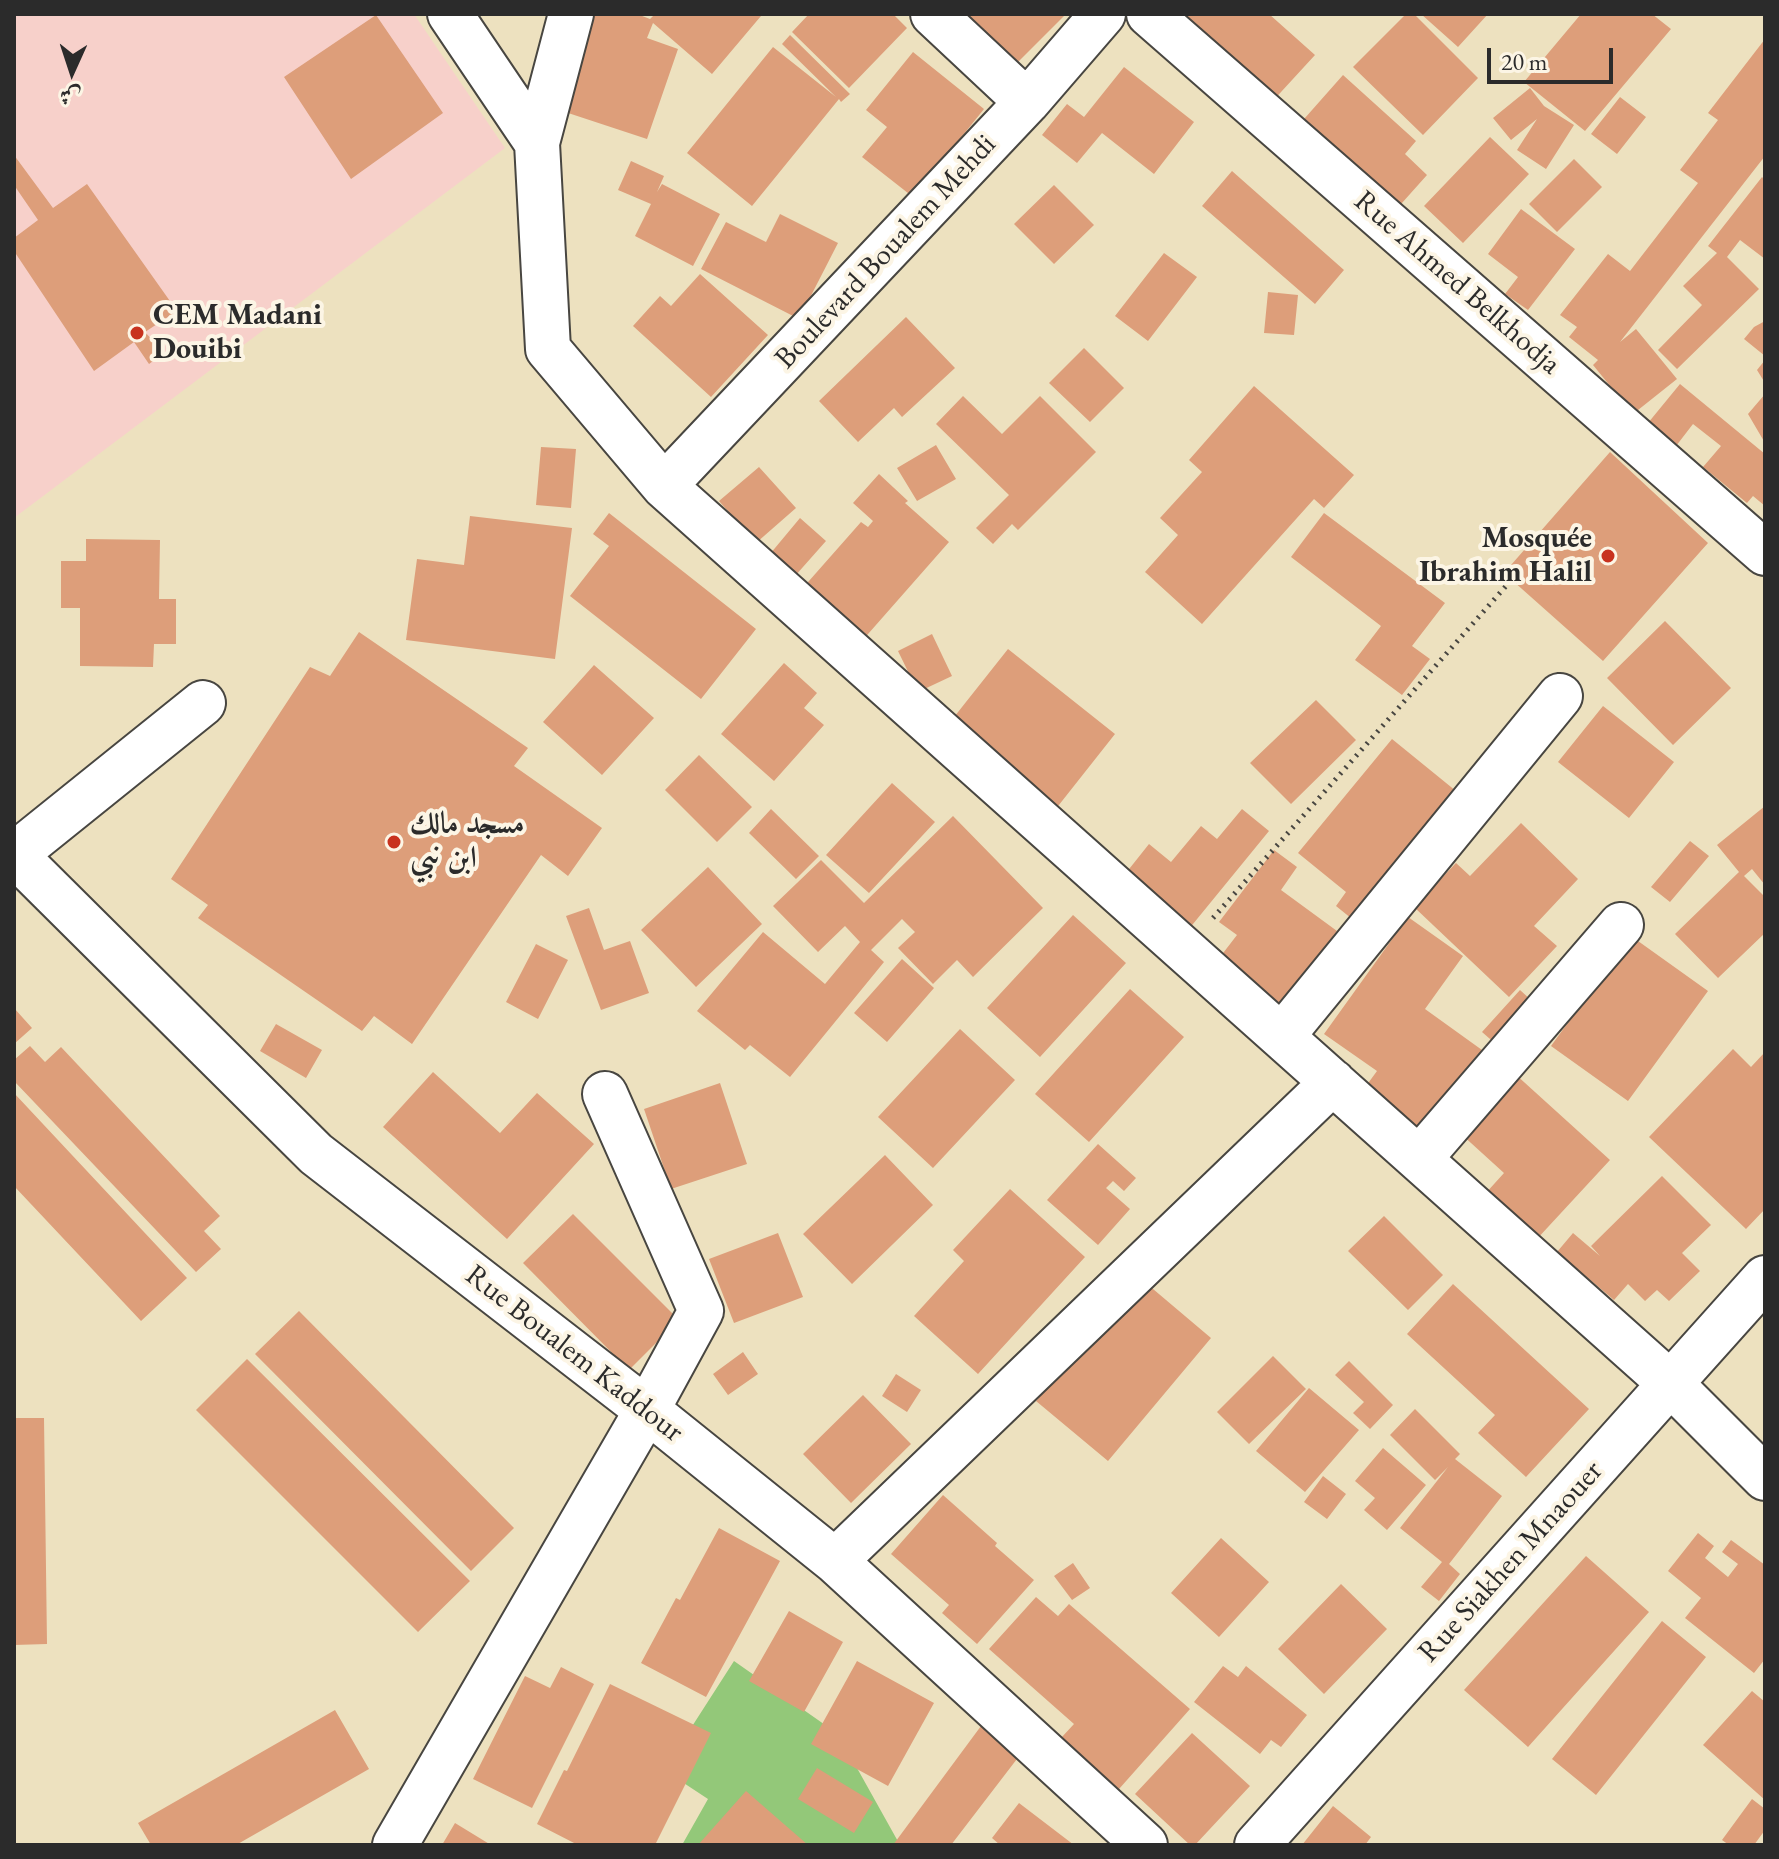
<!DOCTYPE html>
<meta charset="utf-8">
<style>
body{margin:0}
#map{position:relative;width:1779px;height:1859px;overflow:hidden;background:#ede1bf;font-family:"EB Garamond",Amiri,serif}
canvas{display:block}
.frame{position:absolute;inset:0;border:16px solid #2b2b2b;pointer-events:none}
.north{position:absolute;left:32px;top:32px;width:80px;height:80px;-webkit-text-stroke:6px #fcf5e5;paint-order:stroke;rotate:183deg;font-size:22px;font-weight:700;line-height:32px;text-align:center;color:#2b2b2b}
.north::after{content:'';display:block;margin:auto;width:28px;height:36px;background:#2b2b2b;clip-path:polygon(50% 0,100% 100%,50% 72%,0 100%)}
.scale{position:absolute;left:1487px;top:48px;width:126px;height:36px;box-sizing:border-box;border:4px solid #2b2b2b;border-top:0;padding-left:10px;font-size:24px;line-height:28px;white-space:nowrap;color:#2b2b2b;-webkit-text-stroke:6px #fcf5e5;paint-order:stroke}
</style>
<div id="map">
<canvas width="1779" height="1859"></canvas>
<div class="frame"></div>
<div class="north">ش</div>
<div class="scale">20 m</div>
</div>
<script>
const ctx = document.querySelector('canvas').getContext('2d');
ctx.lineJoin = 'round';
function fill(path, color) {
  ctx.fillStyle = color;
  ctx.fill(path, 'evenodd');
}
function shape(rows) {
  const path = new Path2D();
  for (const r of rows) {
    path.moveTo(r[0], r[1]);
    for (let i = 2; i < r.length; i += 2) path.lineTo(r[i], r[i + 1]);
  }
  return path;
}
function stroke(path, color, width, dash) {
  ctx.strokeStyle = color;
  ctx.lineWidth = width;
  ctx.lineCap = dash ? 'butt' : 'round';
  ctx.setLineDash(dash || []);
  ctx.stroke(path);
}
function write(font, color, halo, rows, align = 'center') {
  ctx.font = font + ' "EB Garamond",Amiri,serif';
  ctx.lineWidth = 8;
  ctx.setLineDash([]);
  ctx.textBaseline = 'middle';
  ctx.strokeStyle = halo;
  ctx.fillStyle = color;
  for (const [text, x, y, turn = 0] of rows) {
    ctx.save();
    ctx.translate(x, y);
    ctx.rotate((+turn || 0) * Math.PI / 180);
    ctx.textAlign = isNaN(turn) ? turn : align;
    if (halo) ctx.strokeText(text, 0, 0);
    ctx.fillText(text, 0, 0);
    ctx.restore();
  }
}
fill(shape([
 [14,14,414,14,505,148,14,518]
]), '#f7d0ca');
fill(shape([
 [734,1661,838,1734,900,1845,682,1845,708,1799,664,1770]
]), '#93c879');
fill(shape([
 [585,14,637,14,650,19,655,14,758,14,761,16,712,74,653,23,647,38,678,49,647,139,553,108],
 [809,14,893,14,907,28,849,88,792,32],
 [952,14,1066,14,1009,71],
 [1170,14,1269,14,1315,55,1270,104],
 [1406,14,1414,14,1478,78,1423,135,1353,67],
 [1421,14,1488,14,1458,47],
 [1581,14,1652,14,1671,29,1585,131,1524,82],
 [376,15,443,113,351,179,284,77],
 [790,35,850,94,841,102,839,99,752,206,687,153,773,47,836,97,782,44],
 [1765,39,1765,156,1620,342,1636,329,1677,379,1633,414,1593,365,1598,360,1569,337,1577,327,1560,315,1608,254,1630,271,1698,183,1680,170,1718,120,1708,113],
 [913,52,984,109,913,197,862,157,887,127,866,110],
 [1124,67,1194,122,1154,174,1102,133,1077,163,1042,135,1067,104,1084,117],
 [1343,75,1416,141,1405,154,1427,175,1393,213,1297,127],
 [1530,88,1544,106,1574,125,1546,169,1517,150,1537,119,1511,140,1493,118],
 [1620,97,1646,117,1617,154,1591,134],
 [1490,137,1529,174,1463,243,1424,206],
 [14,155,53,208,87,184,177,311,145,332,164,353,149,364,134,342,94,371,14,251,14,238,38,220,14,185],
 [1574,159,1602,187,1557,232,1529,204],
 [631,161,664,176,657,192,662,184,720,214,693,266,635,236,651,204,618,190],
 [1232,171,1344,270,1315,304,1202,206],
 [1762,177,1765,180,1765,259,1740,240,1727,257,1759,289,1677,369,1658,350,1702,305,1683,286,1717,253,1708,246],
 [1054,185,1094,225,1054,264,1014,224],
 [1521,209,1575,249,1528,310,1505,294,1518,277,1488,254],
 [780,214,838,243,799,319,701,269,726,222,766,242],
 [1164,253,1197,277,1148,341,1115,316],
 [700,274,768,335,711,397,633,326,660,296,671,306],
 [1268,292,1298,295,1294,335,1264,333],
 [906,317,955,368,902,417,894,408,858,442,819,401],
 [1765,321,1765,356,1744,339,1754,327],
 [1084,348,1124,388,1090,422,1049,383],
 [1765,360,1765,383,1757,370],
 [1680,384,1765,454,1765,506,1753,496,1747,503,1703,467,1721,446,1693,424,1676,446,1648,423],
 [1254,386,1354,475,1324,508,1314,499,1202,624,1145,572,1178,535,1160,518,1202,472,1189,460],
 [1765,394,1765,443,1748,414],
 [963,396,1002,434,1040,396,1096,452,1018,530,1012,524,993,544,976,528,1009,495,936,424],
 [936,445,956,479,917,501,897,468],
 [541,447,576,449,571,508,536,505],
 [1610,452,1708,543,1603,661,1504,573],
 [759,467,796,508,756,543,719,501],
 [879,474,908,501,905,503,949,542,861,642,801,590,861,522,868,527,873,521,853,503],
 [609,513,756,629,701,699,570,596,609,546,593,534],
 [1324,513,1445,603,1412,646,1430,659,1402,695,1355,660,1381,626,1291,557],
 [470,516,572,528,555,659,406,640,417,559,464,565],
 [800,518,826,541,795,576,770,554],
 [86,539,160,540,159,599,176,599,176,644,154,644,153,667,80,666,80,608,61,608,61,561,86,561],
 [1665,621,1731,688,1673,745,1607,678],
 [359,632,528,748,514,766,602,828,568,876,541,855,412,1044,374,1016,362,1031,198,918,208,905,171,879,310,667,330,676],
 [932,634,952,676,918,692,898,651],
 [1008,649,1115,734,1051,815,943,731],
 [784,663,817,693,804,708,824,725,774,781,721,734],
 [594,665,654,718,602,775,543,722],
 [1316,700,1356,740,1291,804,1250,763],
 [1603,706,1674,762,1629,818,1558,762],
 [1392,739,1467,800,1362,927,1336,906,1346,892,1298,853],
 [699,755,752,807,717,842,665,790],
 [892,783,935,822,869,893,826,855],
 [1765,806,1765,885,1752,869,1744,876,1765,897,1765,933,1718,978,1675,934,1739,872,1717,845],
 [771,809,819,856,796,879,749,833],
 [1242,809,1269,831,1184,935,1118,883,1149,844,1171,862,1201,826,1217,839],
 [953,816,1043,908,973,977,957,960,933,984,898,948,915,932,902,919,871,950,884,962,790,1077,750,1045,745,1050,697,1011,763,932,825,984,860,942,845,926,818,952,773,906,821,860,864,903],
 [1521,823,1578,879,1534,926,1557,946,1509,997,1414,907,1456,863,1470,876],
 [1690,841,1709,856,1670,902,1651,887],
 [1274,850,1297,867,1281,890,1337,931,1272,1017,1210,970,1237,935,1219,922],
 [708,867,762,924,696,987,641,930],
 [589,908,604,950,630,941,649,993,601,1010,566,916],
 [1073,915,1126,963,1040,1057,987,1008],
 [1408,917,1463,956,1425,1009,1482,1050,1419,1140,1358,1097,1377,1071,1324,1034],
 [1631,936,1708,991,1628,1101,1551,1046],
 [536,944,568,960,538,1019,506,1002],
 [902,959,934,988,887,1042,854,1013],
 [1130,989,1184,1037,1089,1142,1035,1094],
 [1520,990,1543,1011,1505,1052,1482,1032],
 [14,1008,32,1028,14,1044],
 [276,1024,322,1050,306,1078,260,1051],
 [960,1029,1015,1080,933,1168,878,1117],
 [30,1046,45,1062,61,1047,220,1216,204,1231,221,1249,196,1272,14,1081,14,1060],
 [1733,1049,1751,1067,1765,1052,1765,1209,1746,1229,1649,1137],
 [433,1072,500,1133,537,1093,594,1144,507,1239,383,1127],
 [1514,1073,1610,1160,1536,1240,1485,1194,1504,1173,1460,1133],
 [720,1083,747,1164,671,1189,644,1109],
 [14,1093,187,1278,141,1321,14,1186],
 [1098,1144,1136,1178,1124,1191,1113,1181,1106,1188,1130,1209,1098,1245,1047,1200],
 [885,1155,933,1205,852,1284,803,1234],
 [1662,1176,1711,1225,1682,1253,1700,1271,1669,1301,1657,1290,1645,1301,1628,1284,1614,1300,1557,1252,1573,1233,1600,1256,1591,1246],
 [1010,1189,1085,1257,978,1374,914,1316,964,1261,953,1250],
 [573,1214,679,1320,629,1370,523,1263],
 [1384,1216,1443,1275,1408,1310,1348,1251],
 [778,1233,803,1297,734,1323,709,1259],
 [1140,1278,1211,1338,1108,1461,1036,1401],
 [1453,1284,1589,1409,1526,1477,1478,1433,1495,1415,1407,1334],
 [299,1311,514,1528,471,1571,255,1354],
 [743,1352,758,1374,728,1395,713,1374],
 [1273,1356,1306,1389,1249,1444,1217,1412],
 [247,1359,470,1581,418,1632,196,1410],
 [1349,1361,1393,1405,1370,1429,1353,1413,1364,1402,1335,1375],
 [896,1374,921,1390,907,1412,882,1396],
 [1309,1388,1359,1430,1305,1492,1256,1451],
 [863,1395,911,1444,851,1503,803,1454],
 [1415,1409,1460,1454,1455,1459,1502,1496,1449,1564,1460,1574,1439,1601,1421,1587,1442,1562,1400,1528,1448,1467,1435,1480,1390,1435],
 [14,1418,44,1418,47,1644,14,1645],
 [1383,1448,1426,1485,1387,1530,1364,1510,1375,1498,1355,1481],
 [1323,1476,1346,1494,1327,1519,1304,1502],
 [943,1495,997,1543,995,1546,1034,1580,977,1644,942,1613,949,1605,891,1554],
 [719,1528,780,1561,706,1697,641,1663,676,1598,680,1600],
 [1698,1533,1714,1546,1705,1558,1728,1577,1738,1564,1722,1552,1731,1540,1765,1565,1765,1659,1754,1673,1685,1618,1701,1598,1668,1571],
 [1221,1538,1269,1582,1219,1637,1171,1593],
 [1586,1556,1649,1612,1528,1747,1464,1690],
 [1073,1563,1090,1588,1072,1600,1054,1576],
 [1341,1584,1387,1629,1324,1694,1278,1649],
 [1036,1597,1058,1616,1069,1604,1190,1709,1119,1789,1061,1738,1074,1724,989,1649],
 [789,1611,843,1642,804,1712,749,1681],
 [1662,1621,1706,1657,1596,1795,1552,1759],
 [857,1661,934,1703,888,1786,811,1744],
 [1223,1666,1238,1677,1246,1666,1307,1715,1281,1747,1271,1740,1260,1754,1194,1702],
 [561,1667,594,1684,532,1808,473,1779,525,1676,550,1688],
 [610,1684,711,1733,655,1845,578,1845,537,1824,564,1770,567,1771],
 [1752,1691,1765,1702,1765,1800,1703,1745],
 [335,1710,369,1769,236,1845,151,1845,138,1823],
 [981,1726,1020,1755,951,1845,893,1845],
 [1192,1733,1250,1786,1195,1845,1190,1845,1135,1794],
 [817,1768,873,1802,854,1833,798,1799],
 [746,1791,808,1845,698,1845],
 [1752,1799,1765,1809,1765,1830,1754,1845,1729,1845,1722,1840],
 [1019,1803,1074,1845,1000,1845,992,1838],
 [1333,1806,1371,1837,1365,1845,1302,1845],
 [455,1823,491,1845,442,1845]
]), '#dd9e7a');
const minor = shape([
 [450,14,537,143],
 [571,14,537,143,548,349,664,486,1671,1384,1765,1478],
 [933,14,1027,102],
 [1149,14,1765,553],
 [664,486,1027,102,1103,14],
 [14,854,316,1154,647,1410,835,1561,1145,1845],
 [14,855,203,703],
 [1282,1036,1560,696],
 [1419,1159,1621,925],
 [835,1561,1333,1082],
 [395,1845,647,1410,701,1311,605,1094],
 [1257,1845,1765,1278]
]);
stroke(minor, '#484641', 48);
stroke(shape([
 [1213,918,1506,586]
]), '#484641', 5, [2, 6]);
stroke(minor, '#fff', 44);
for (const [x, y, r, color] of [
 [137,333,8,"#c8321e"],
 [1608,556,8,"#c8321e"],
 [394,842,8,"#c8321e"]
]) {
  const dot = new Path2D();
  dot.arc(x, y, r, 0, 2 * Math.PI);
  ctx.fillStyle = color;
  ctx.fill(dot);
  stroke(dot, '#fcf5e5', 3);
}
write('30px', '#2b2b2b', '#fcf5e5', [
 ["Boulevard Boualem Mehdi",886,252,-47],
 ["Rue Ahmed Belkhodja",1457,283,41],
 ["Rue Boualem Kaddour",574,1354,38],
 ["Rue Siakhen Mnaouer",1511,1562,-48]
]);
write('bold 30px', '#2b2b2b', '#fcf5e5', [
 ["CEM Madani",153,316],
 ["Douibi",153,350],
 ["Mosquée",1592,539,"right"],
 ["Ibrahim Halil",1592,573,"right"],
 ["مسجد مالك",410,825],
 ["ابن نبي",410,859]
], 'left');
</script>
